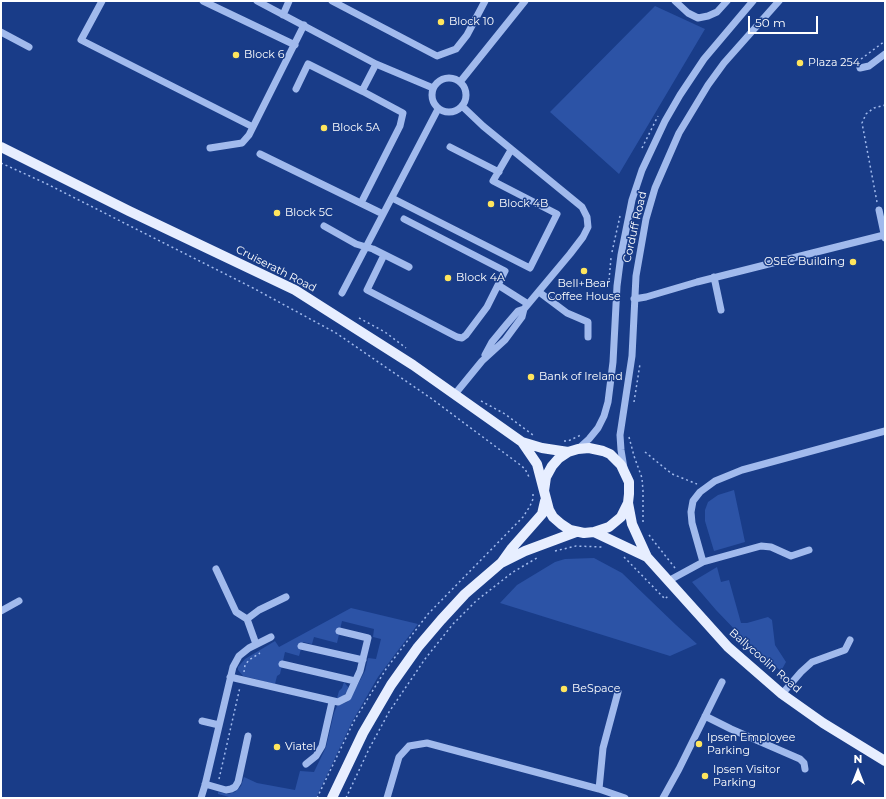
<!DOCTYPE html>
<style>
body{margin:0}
#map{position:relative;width:886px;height:799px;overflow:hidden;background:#193c88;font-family:Montserrat,sans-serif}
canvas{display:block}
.frame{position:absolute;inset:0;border:2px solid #fff;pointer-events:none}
.north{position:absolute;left:838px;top:751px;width:40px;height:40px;-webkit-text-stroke:3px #193c88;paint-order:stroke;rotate:0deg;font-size:11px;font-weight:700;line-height:16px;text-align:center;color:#fff}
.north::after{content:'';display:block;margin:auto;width:14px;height:18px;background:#fff;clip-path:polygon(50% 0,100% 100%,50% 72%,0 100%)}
.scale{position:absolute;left:748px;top:16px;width:70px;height:18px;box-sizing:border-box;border:2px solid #fff;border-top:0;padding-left:5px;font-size:12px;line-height:14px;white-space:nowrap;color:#fff;-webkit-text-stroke:3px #193c88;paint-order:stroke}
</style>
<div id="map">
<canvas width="886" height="799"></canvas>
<div class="frame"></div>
<div class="north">N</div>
<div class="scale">50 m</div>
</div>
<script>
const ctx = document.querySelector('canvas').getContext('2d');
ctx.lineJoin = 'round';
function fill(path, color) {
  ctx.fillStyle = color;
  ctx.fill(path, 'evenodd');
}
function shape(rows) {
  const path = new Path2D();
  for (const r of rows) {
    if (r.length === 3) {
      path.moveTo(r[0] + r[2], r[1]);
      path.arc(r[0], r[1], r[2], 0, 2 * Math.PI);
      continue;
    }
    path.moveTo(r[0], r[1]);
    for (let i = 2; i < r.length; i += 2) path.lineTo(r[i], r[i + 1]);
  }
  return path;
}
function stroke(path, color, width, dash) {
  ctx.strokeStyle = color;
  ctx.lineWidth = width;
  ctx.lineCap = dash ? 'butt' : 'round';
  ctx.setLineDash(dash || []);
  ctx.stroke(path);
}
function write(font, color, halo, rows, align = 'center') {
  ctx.font = font + ' Montserrat,sans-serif';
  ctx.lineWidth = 3;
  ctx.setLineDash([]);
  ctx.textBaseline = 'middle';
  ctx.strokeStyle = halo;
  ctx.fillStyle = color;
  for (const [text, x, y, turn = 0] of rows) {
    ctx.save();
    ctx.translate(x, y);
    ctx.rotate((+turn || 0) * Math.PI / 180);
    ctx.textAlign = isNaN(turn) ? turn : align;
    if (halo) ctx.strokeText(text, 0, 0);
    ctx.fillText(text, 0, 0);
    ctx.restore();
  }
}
fill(shape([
 [655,6,705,29,619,174,550,112],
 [734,490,745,542,714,551,705,521,705,510,708,502,718,495],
 [594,558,622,573,676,625,697,644,670,656,500,603,517,585,555,562,565,559],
 [717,567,721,582,729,580,741,623,747,623,768,617,772,620,775,645,786,662,781,671,740,635,716,610,692,582],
 [351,608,418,624,378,677,352,722,316,798,233,798,218,794,218,792,228,794,235,792,241,786,244,777,257,783,295,790,300,771,314,772,326,747,334,713,337,706,347,702,351,697,365,671,368,658,376,659,381,639,373,637,374,629,342,621,337,643,314,637,312,644,303,642,299,656,285,652,280,674,277,676,275,684,243,676,238,670,238,667,245,659,275,641,279,647],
 [344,682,348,687,348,690,343,696,340,698,337,698,339,691,342,688]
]), '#2c53a6');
stroke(shape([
 [861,59,885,41],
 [642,148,658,116],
 [1,163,45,183,253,288,336,333,432,399,519,464,525,469,530,479],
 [877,202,862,123,866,114,874,108,885,105],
 [612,252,620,216],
 [609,280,611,258],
 [359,318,385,332,406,348],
 [481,401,505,414,533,435],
 [634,402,640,364],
 [629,437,634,456,642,478,643,491,643,523],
 [564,441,568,441,581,435],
 [645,452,672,474,697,484],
 [649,535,675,568],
 [555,551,576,546,602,547],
 [624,557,665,599,669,595],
 [244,672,245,665,249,660,260,653],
 [219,779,240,687],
 [317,798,354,721,386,669,428,614,523,517,530,506,533,499,533,491],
 [346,798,369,749,389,712,425,659,453,624,476,601,513,572,537,558]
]), '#a1baed', 1.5, [2, 3]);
stroke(shape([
 [102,1,81,40,253,127],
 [203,1,295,45],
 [257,1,376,64,433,88],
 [332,1,437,56,456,49,467,35,485,1],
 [675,1,688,13,698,18,708,16,717,12,727,1],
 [283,15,289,1],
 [1,32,29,47],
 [860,68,869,66,885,54],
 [449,95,17],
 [460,82,525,1],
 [296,89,308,64,362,91],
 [450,147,499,172],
 [210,148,242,143,249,135,304,25],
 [260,154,383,214],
 [392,198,530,268,557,214,493,181,511,150],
 [361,203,400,126,403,113,362,91,376,64],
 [879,210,885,238],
 [324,226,356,244,373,249,409,267],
 [384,255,367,290,457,337,462,338,466,335,487,307,505,271,404,219],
 [714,277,721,310],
 [498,285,528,304],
 [539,292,567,313,588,322,588,337],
 [342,293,438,109],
 [634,299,646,297,697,282,884,235],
 [485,355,492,342,506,325,518,311,524,309],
 [455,394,482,361,505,340,522,317,524,309,570,254,583,237,588,227,587,217,582,207,483,126,462,106],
 [578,449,589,439,598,428,604,416,608,402,613,362,617,286,621,255,632,200,642,170,665,121,680,95,704,59,753,1],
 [624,468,621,450,620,435,632,356,636,276,646,219,655,188,679,133,708,85,724,63,779,1],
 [703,562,692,523,691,512,693,501,700,492,715,481,742,470,885,431],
 [216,569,236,612,247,619,256,644],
 [668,581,703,562,761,546,771,547,791,556,809,550],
 [1,611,19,601],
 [247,619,259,610,286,597],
 [301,646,363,660],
 [282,664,355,681],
 [230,677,338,702,348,697,360,671,368,638,339,631],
 [782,694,801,672,812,662,845,650,850,640],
 [705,716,731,729,800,759,804,763,805,769],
 [202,721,219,725],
 [306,764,316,756,322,746,332,702],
 [205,784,226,790,231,789,235,787,238,782,248,736],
 [599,789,603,748,618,692],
 [201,798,205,785,233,667,239,656,249,648,271,637],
 [387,798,399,757,409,746,427,743,599,789,625,798],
 [663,798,679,769,722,682]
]), '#a1baed', 7);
stroke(shape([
 [1,147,129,211,295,290,413,365,522,442,542,448,568,452],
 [522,442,537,464,549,510,553,517,561,524,570,530,584,533,594,532,609,527,621,517,628,503,629,494,629,482,621,465,610,454,603,451,589,448,578,449,568,452,559,458,552,466,546,477,544,491],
 [628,503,632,524,647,557,728,647,782,694,823,723,885,761],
 [594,532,647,557],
 [502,562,512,548,542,514,545,501],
 [332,798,363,733,391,685,418,647,441,620,465,594,501,563,525,551,576,532]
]), '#e7eeff', 10);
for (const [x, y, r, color] of [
 [441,22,4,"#ffe55d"],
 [236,55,4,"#ffe55d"],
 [800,63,4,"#ffe55d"],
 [324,128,4,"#ffe55d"],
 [491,204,4,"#ffe55d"],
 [277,213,4,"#ffe55d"],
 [853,262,4,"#ffe55d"],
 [584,271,4,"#ffe55d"],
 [448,278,4,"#ffe55d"],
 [531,377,4,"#ffe55d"],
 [564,689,4,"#ffe55d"],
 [699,744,4,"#ffe55d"],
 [277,747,4,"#ffe55d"],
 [705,776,4,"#ffe55d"]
]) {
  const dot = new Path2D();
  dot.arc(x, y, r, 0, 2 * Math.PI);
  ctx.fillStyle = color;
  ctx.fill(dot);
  stroke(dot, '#193c88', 1.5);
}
write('11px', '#fff', '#193c88', [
 ["Block 10",449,22],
 ["Block 6",244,55],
 ["Plaza 254",808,63],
 ["Block 5A",332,128],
 ["Block 4B",499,204],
 ["Block 5C",285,213],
 ["OSEC Building",845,262,"right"],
 ["Block 4A",456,278],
 ["Bell+Bear",584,284,"center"],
 ["Coffee House",584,297,"center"],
 ["Bank of Ireland",539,377],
 ["BeSpace",572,689],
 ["Ipsen Employee",707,738],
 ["Parking",707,751],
 ["Viatel",285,747],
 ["Ipsen Visitor",713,770],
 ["Parking",713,783]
], 'left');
write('11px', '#fff', '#193c88', [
 ["Corduff Road",635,227,-77],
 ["Cruiserath Road",276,269,27],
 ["Ballycoolin Road",765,661,41]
]);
</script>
